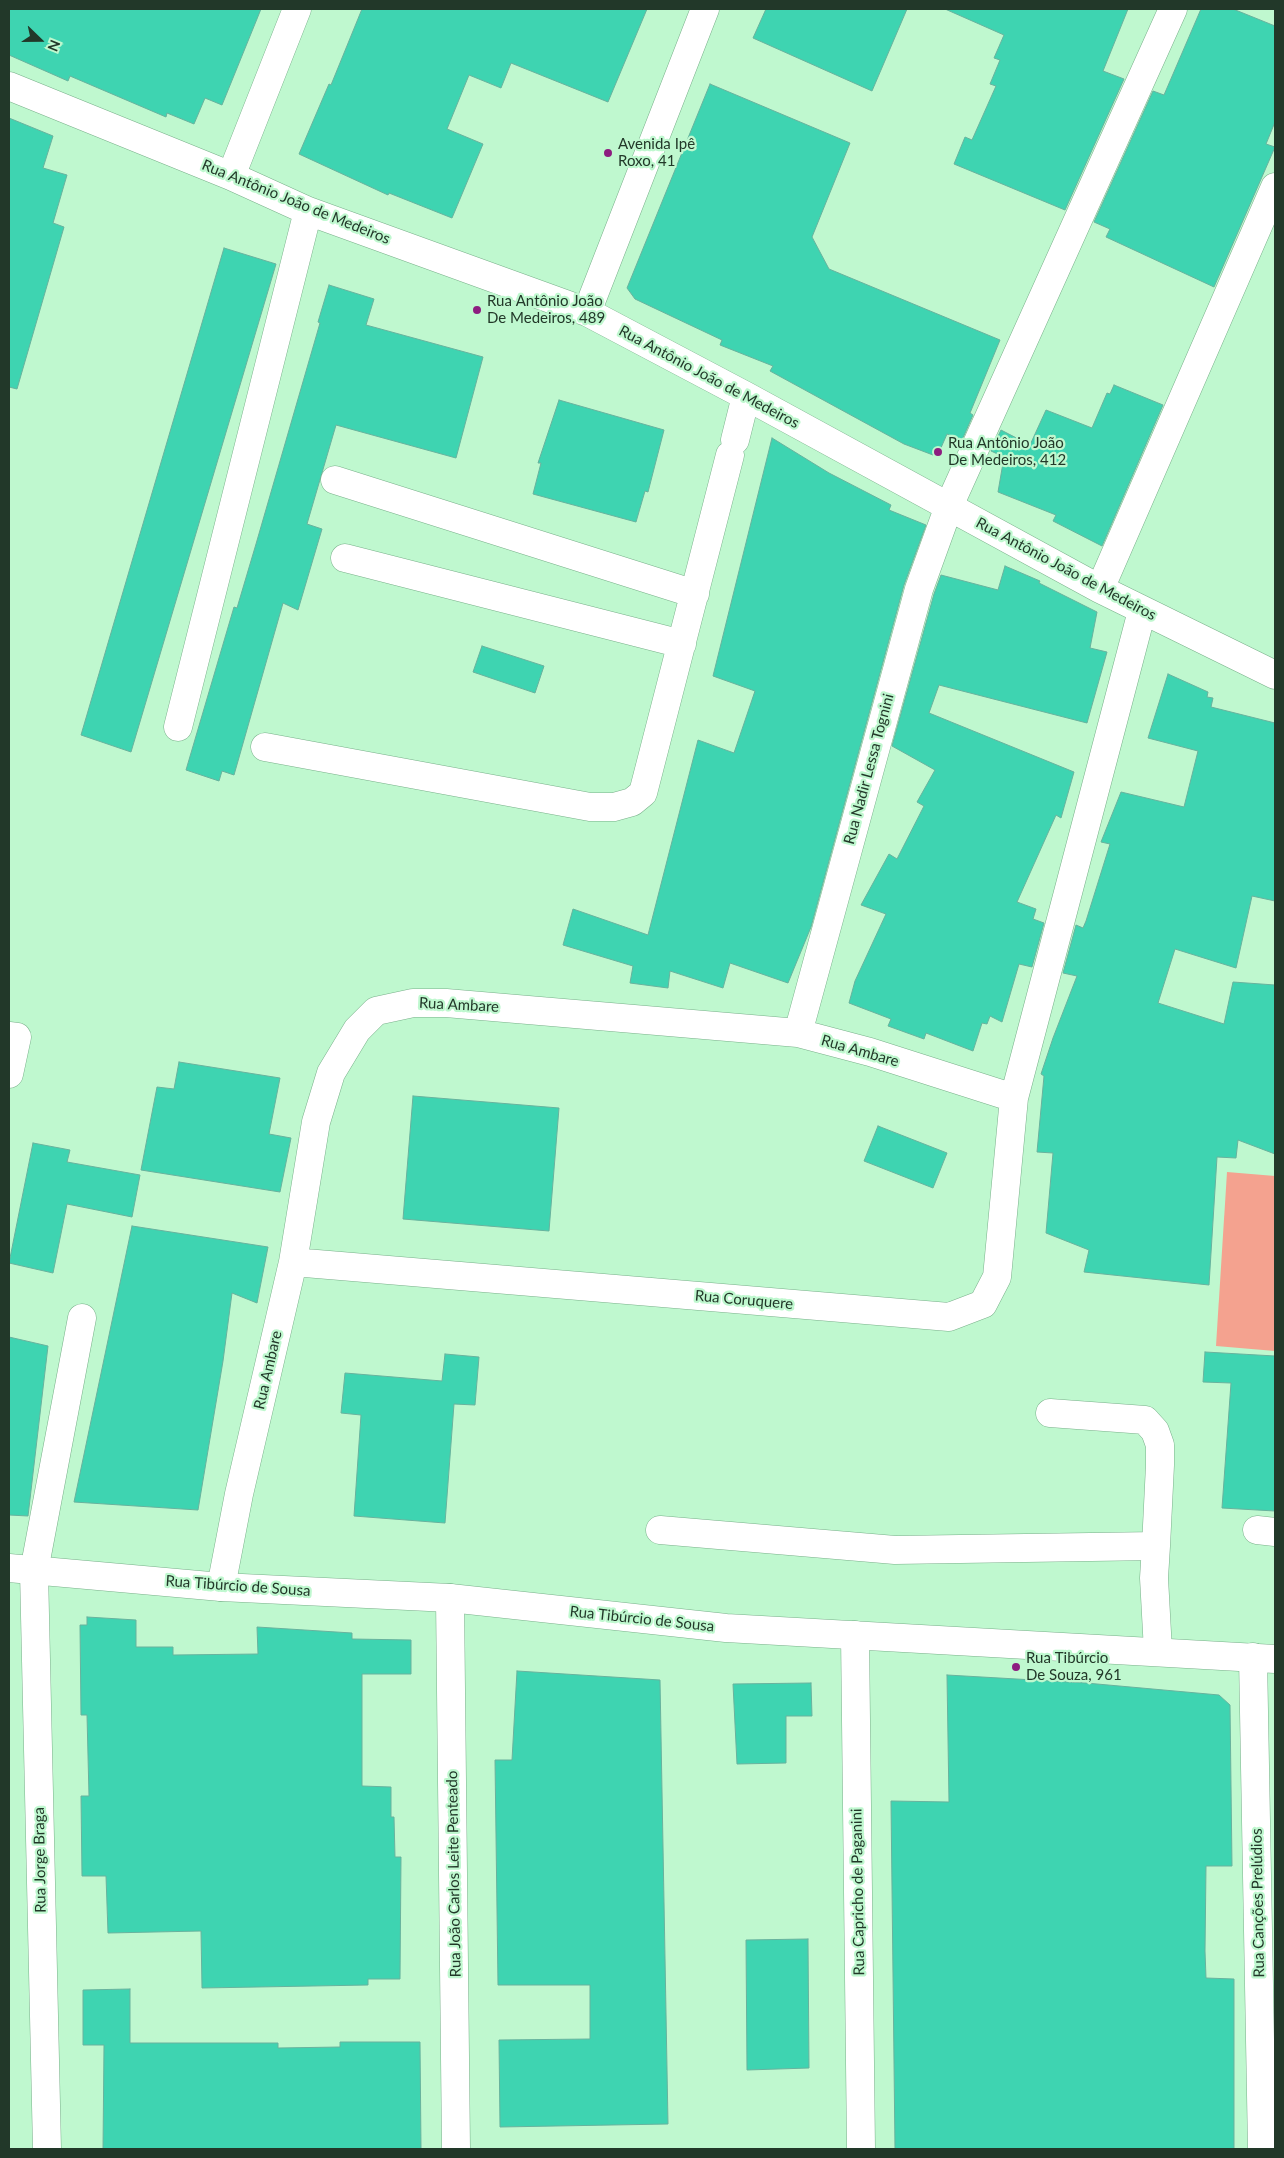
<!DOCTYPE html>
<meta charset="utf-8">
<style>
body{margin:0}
#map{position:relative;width:1284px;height:2158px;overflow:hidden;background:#bff8cf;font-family:Lato,sans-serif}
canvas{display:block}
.frame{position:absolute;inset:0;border:10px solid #223829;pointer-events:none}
.north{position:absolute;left:15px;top:15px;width:50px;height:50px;-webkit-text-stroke:4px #bff8cf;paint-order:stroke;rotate:112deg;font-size:14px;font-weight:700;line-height:20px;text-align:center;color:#223829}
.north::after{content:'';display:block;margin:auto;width:18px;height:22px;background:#223829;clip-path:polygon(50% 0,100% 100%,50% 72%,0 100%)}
</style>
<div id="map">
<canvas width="1284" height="2158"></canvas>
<div class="frame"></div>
<div class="north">N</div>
</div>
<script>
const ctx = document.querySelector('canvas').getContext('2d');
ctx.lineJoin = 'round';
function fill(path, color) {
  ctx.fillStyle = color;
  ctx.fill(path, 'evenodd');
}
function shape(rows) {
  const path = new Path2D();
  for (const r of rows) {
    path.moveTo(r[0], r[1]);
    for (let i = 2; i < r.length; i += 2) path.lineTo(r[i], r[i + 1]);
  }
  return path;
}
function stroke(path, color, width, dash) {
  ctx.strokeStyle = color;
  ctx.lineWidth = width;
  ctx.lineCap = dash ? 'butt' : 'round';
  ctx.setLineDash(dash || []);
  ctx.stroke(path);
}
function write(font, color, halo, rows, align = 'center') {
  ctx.font = font + ' Lato,sans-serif';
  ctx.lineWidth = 4.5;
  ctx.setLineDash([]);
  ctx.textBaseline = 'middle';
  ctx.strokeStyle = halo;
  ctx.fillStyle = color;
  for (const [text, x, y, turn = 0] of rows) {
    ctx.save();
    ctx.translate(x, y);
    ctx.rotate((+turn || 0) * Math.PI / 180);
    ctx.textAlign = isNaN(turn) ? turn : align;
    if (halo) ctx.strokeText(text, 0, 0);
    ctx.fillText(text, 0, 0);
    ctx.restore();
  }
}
fill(shape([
 [1227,1172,1275,1176,1275,1351,1216,1346]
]), '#f4a28f');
const building = shape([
 [9,9,261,9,222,105,205,98,194,124,167,113,166,117,70,76,68,81,9,55,9,9],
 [362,9,647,9,608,102,511,63,501,88,469,75,447,129,483,144,452,218,389,193,388,195,299,154,329,84,331,85,362,9],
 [766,9,907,9,872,91,753,38,766,9],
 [945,9,1128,9,1103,71,1124,79,1065,210,954,164,965,137,972,140,996,86,990,84,1000,60,994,58,1004,35,945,9],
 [1201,9,1233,9,1275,26,1275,122,1266,144,1275,147,1214,287,1106,237,1110,229,1094,222,1153,91,1164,95,1201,9],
 [710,84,850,143,812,237,829,269,1000,340,970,413,973,415,962,440,947,434,940,450,936,448,933,455,904,444,770,371,773,366,720,345,722,340,635,299,627,288,710,84],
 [9,118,53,136,43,168,67,175,53,223,64,227,17,389,9,387,9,118],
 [224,248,276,264,131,752,81,735,224,248],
 [329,285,374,299,366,325,483,357,456,458,336,425,307,524,322,529,298,610,283,603,234,775,222,771,219,781,186,770,234,607,237,608,256,544,320,323,318,322,329,285],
 [1114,385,1163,405,1102,546,1053,521,1056,515,998,492,1004,457,991,451,1001,430,1030,445,1046,410,1092,428,1107,393,1110,394,1114,385],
 [559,400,664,430,648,492,645,491,636,522,533,494,541,463,538,463,559,400],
 [772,438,829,473,891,505,889,510,926,525,904,585,811,927,788,983,730,963,723,988,670,971,668,988,630,983,633,966,563,945,573,909,648,935,698,740,734,753,755,691,713,676,772,438],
 [1005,566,1040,581,1039,583,1097,612,1090,648,1107,652,1087,723,939,685,929,713,1074,772,1061,818,1056,815,1017,902,1036,909,1033,919,1044,923,1032,967,1019,964,1002,1022,990,1016,987,1024,982,1023,973,1051,926,1033,924,1039,888,1026,891,1019,849,1003,855,981,886,914,861,905,889,854,897,859,924,806,917,802,935,770,892,746,934,594,941,575,998,590,1005,566],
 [482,646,544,666,535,693,473,672,482,646],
 [1168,674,1208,692,1207,697,1213,698,1211,707,1275,723,1275,901,1252,896,1236,968,1175,949,1158,1003,1224,1024,1233,982,1275,985,1275,1154,1238,1140,1236,1158,1217,1157,1209,1285,1084,1272,1089,1250,1046,1233,1053,1153,1037,1152,1044,1076,1041,1074,1053,1038,1077,976,1063,973,1076,925,1083,928,1086,921,1110,844,1101,842,1121,792,1184,807,1198,751,1148,738,1168,674],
 [179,1062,280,1078,269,1134,291,1138,280,1192,141,1170,157,1087,174,1089,179,1062],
 [413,1096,559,1108,549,1231,403,1219,413,1096],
 [878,1126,947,1153,933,1188,864,1161,878,1126],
 [33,1143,70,1150,67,1162,140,1175,132,1217,67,1204,53,1273,9,1263,33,1143],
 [132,1226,268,1247,257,1303,232,1293,223,1361,198,1510,74,1502,132,1226],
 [9,1337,48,1346,28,1516,9,1515,9,1337],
 [1205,1352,1275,1356,1275,1511,1222,1508,1231,1383,1203,1382,1205,1352],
 [445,1354,479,1357,475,1405,454,1404,445,1523,354,1516,361,1415,341,1413,345,1373,442,1381,445,1354],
 [87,1617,136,1620,136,1647,173,1647,173,1655,258,1654,257,1627,352,1633,352,1639,411,1640,411,1674,362,1674,362,1786,391,1787,391,1817,394,1817,395,1857,401,1857,400,1979,368,1979,368,1985,202,1988,201,1931,108,1933,106,1876,82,1876,81,1796,89,1796,87,1715,81,1715,80,1625,87,1625,87,1617],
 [517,1671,660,1680,668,2124,500,2127,499,2040,590,2039,590,1985,498,1985,495,1760,512,1760,517,1671],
 [947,1675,1086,1683,1219,1695,1230,1705,1232,1866,1206,1866,1205,1951,1206,1978,1234,1979,1234,2149,895,2149,891,1801,949,1802,947,1675],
 [811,1683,812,1716,786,1716,786,1763,737,1764,733,1684,811,1683],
 [808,1939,809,2068,747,2070,746,1940,808,1939],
 [130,1989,130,2043,278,2043,278,2048,340,2047,340,2042,420,2042,421,2149,103,2149,104,2045,83,2045,83,1990,130,1989]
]);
fill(building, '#3ed4b1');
stroke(building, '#68b29d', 1);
const minor = shape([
 [9,86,231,176,308,211,587,312,746,396,1100,589,1275,675],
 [231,176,297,9],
 [587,312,705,9],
 [735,440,746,396],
 [335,480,695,594],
 [345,558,682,644],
 [1100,589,1275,187],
 [178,727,308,211],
 [265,747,590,807,614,807,632,802,643,793,730,455],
 [798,1033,919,589,949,506,1173,9],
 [9,1036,17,1037,9,1074],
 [293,1262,949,1317,983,1304,997,1277,1014,1098,1142,611],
 [1050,1413,1145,1420,1155,1431,1160,1445,1160,1465,1156,1546],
 [660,1530,895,1550,1156,1546,1154,1578,1158,1651],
 [1257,1530,1275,1532],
 [221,1587,239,1494,293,1262,316,1122,331,1073,357,1030,376,1011,413,1003,446,1003,798,1033,870,1052,1014,1098],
 [450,1598,456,2149],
 [855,1635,861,2149],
 [1253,1657,1262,2149],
 [47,2149,34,1571,82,1318]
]);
const major = shape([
 [9,1568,221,1587,450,1598,726,1628,1275,1659]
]);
stroke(minor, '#79b08a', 29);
stroke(major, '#79b08a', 29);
stroke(minor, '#fff', 28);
stroke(major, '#fff', 28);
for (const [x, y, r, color] of [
 [608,153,5,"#8d1d80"],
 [477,310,5,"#8d1d80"],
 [938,452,5,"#8d1d80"],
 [1016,1667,5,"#8d1d80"]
]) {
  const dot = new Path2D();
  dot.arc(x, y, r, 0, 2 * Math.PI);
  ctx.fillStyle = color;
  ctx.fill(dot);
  stroke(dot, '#bff8cf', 2);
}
write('15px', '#223829', '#bff8cf', [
 ["Avenida Ipê",618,144],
 ["Roxo, 41",618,161],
 ["Rua Antônio João",487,301],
 ["De Medeiros, 489",487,318],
 ["Rua Antônio João",948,443],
 ["De Medeiros, 412",948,460],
 ["Rua Tibúrcio",1026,1658],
 ["De Souza, 961",1026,1675]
], 'left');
write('15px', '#223829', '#bff8cf', [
 ["Rua Antônio João de Medeiros",296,202,22],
 ["Rua Antônio João de Medeiros",709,377,28],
 ["Rua Antônio João de Medeiros",1066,569,28],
 ["Rua Nadir Lessa Tognini",869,769,-75],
 ["Rua Ambare",459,1005,3],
 ["Rua Ambare",860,1051,16],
 ["Rua Coruquere",744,1300,5],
 ["Rua Ambare",268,1370,-77],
 ["Rua Tibúrcio de Sousa",238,1586,4],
 ["Rua Tibúrcio de Sousa",642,1619,6],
 ["Rua Jorge Braga",40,1860,-91],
 ["Rua João Carlos Leite Penteado",454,1874,-91],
 ["Rua Capricho de Paganini",858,1892,-91],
 ["Rua Canções Prelúdios",1258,1903,-91]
]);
</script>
